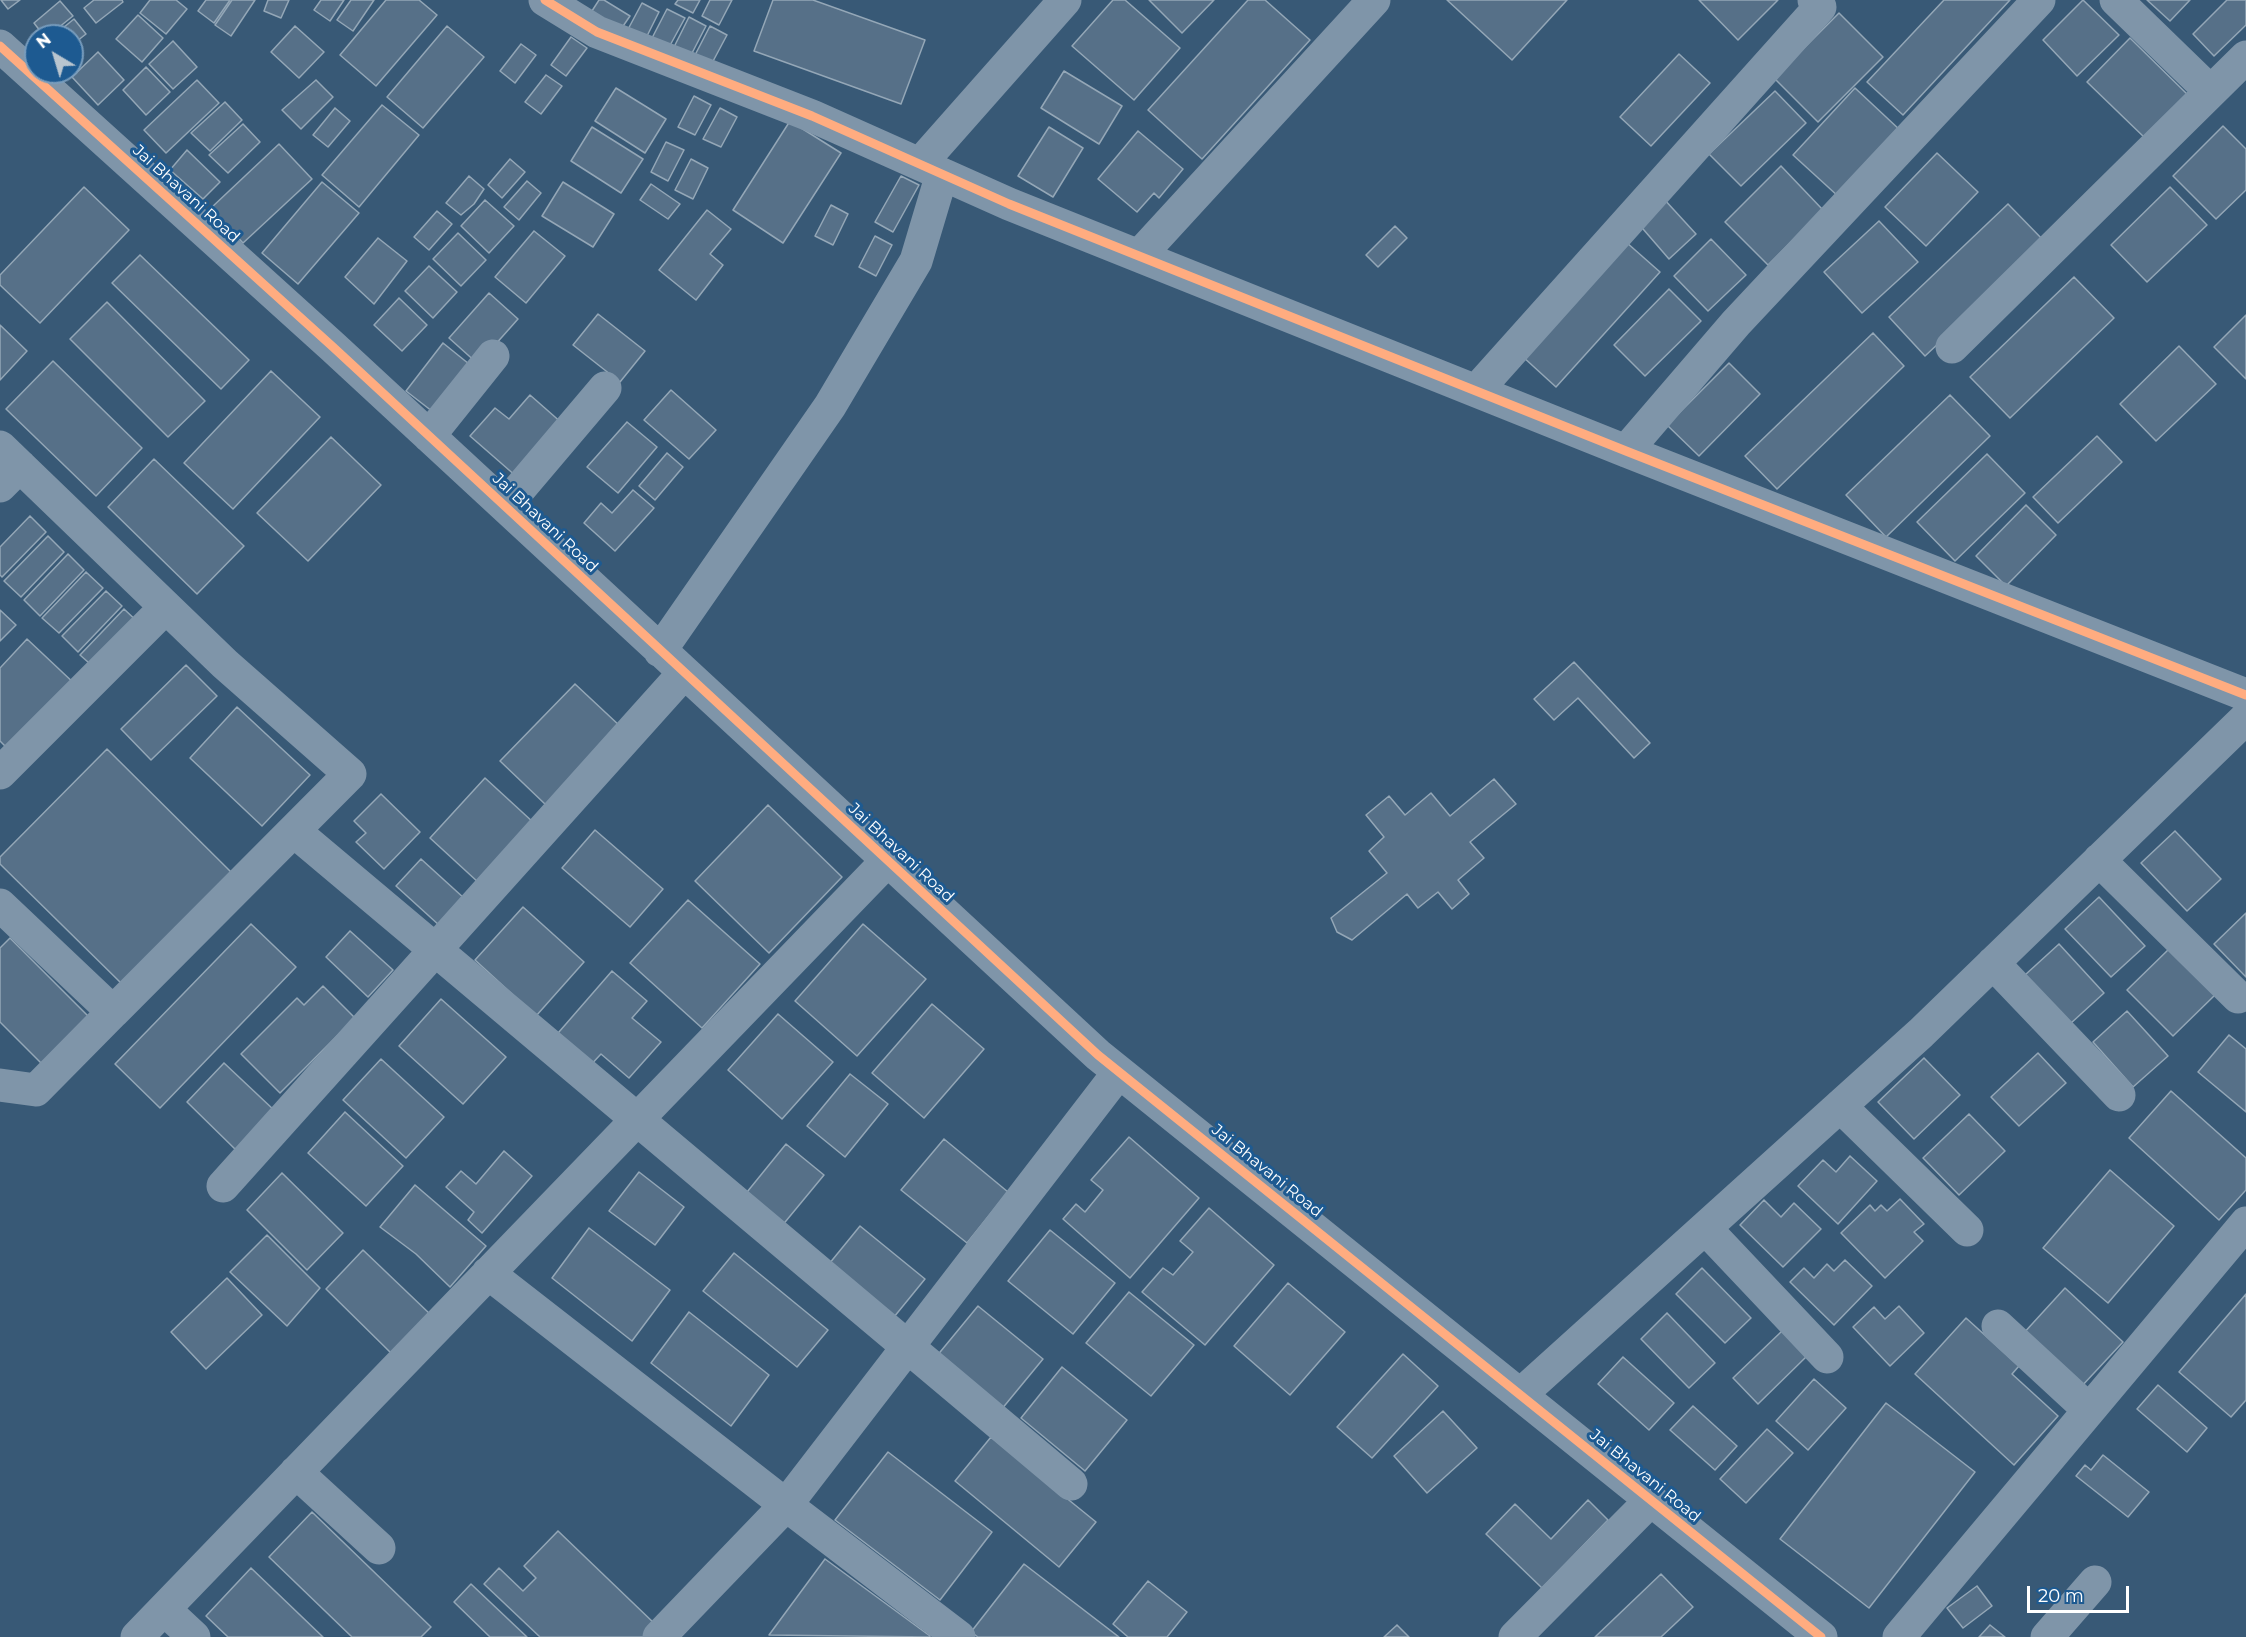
<!DOCTYPE html>
<style>
body{margin:0}
#map{position:relative;width:2246px;height:1637px;overflow:hidden;background:#385976;font-family:Montserrat,sans-serif}
canvas{display:block}
.north{position:absolute;left:24px;top:24px;width:60px;height:60px;box-sizing:border-box;background:#1d5a91;border:2px solid #779cbd;border-radius:50%;rotate:322deg;font-size:16px;font-weight:700;line-height:24px;text-align:center;color:#fff}
.north::after{content:'';display:block;margin:auto;width:21px;height:27px;background:#b9c5cf;clip-path:polygon(50% 0,100% 100%,50% 72%,0 100%)}
.scale{position:absolute;left:2027px;top:1586px;width:102px;height:27px;box-sizing:border-box;border:3px solid #fff;border-top:0;padding-left:8px;font-size:18px;line-height:21px;white-space:nowrap;color:#fff;-webkit-text-stroke:4px #1d5a91;paint-order:stroke}
</style>
<div id="map">
<canvas width="2246" height="1637"></canvas>
<div class="north">N</div>
<div class="scale">20 m</div>
</div>
<script>
const ctx = document.querySelector('canvas').getContext('2d');
ctx.lineJoin = 'round';
function fill(path, color) {
  ctx.fillStyle = color;
  ctx.fill(path, 'evenodd');
}
function shape(rows) {
  const path = new Path2D();
  for (const r of rows) {
    path.moveTo(r[0], r[1]);
    for (let i = 2; i < r.length; i += 2) path.lineTo(r[i], r[i + 1]);
  }
  return path;
}
function stroke(path, color, width, dash) {
  ctx.strokeStyle = color;
  ctx.lineWidth = width;
  ctx.lineCap = dash ? 'butt' : 'round';
  ctx.setLineDash(dash || []);
  ctx.stroke(path);
}
function write(font, color, halo, rows, align = 'center') {
  ctx.font = font + ' Montserrat,sans-serif';
  ctx.lineWidth = 6;
  ctx.setLineDash([]);
  ctx.textBaseline = 'middle';
  ctx.strokeStyle = halo;
  ctx.fillStyle = color;
  for (const [text, x, y, turn = 0] of rows) {
    ctx.save();
    ctx.translate(x, y);
    ctx.rotate((+turn || 0) * Math.PI / 180);
    ctx.textAlign = isNaN(turn) ? turn : align;
    if (halo) ctx.strokeText(text, 0, 0);
    ctx.fillText(text, 0, 0);
    ctx.restore();
  }
}
const building = shape([
 [1,0,20,0,8,9,1,0],
 [94,0,122,0,123,2,96,23,84,8,94,0],
 [150,0,176,0,187,9,166,34,140,13,150,0],
 [206,0,230,0,214,23,198,11,206,0],
 [232,0,255,0,231,36,215,25,232,0],
 [268,0,289,0,281,18,264,11,268,0],
 [321,0,344,0,330,21,314,10,321,0],
 [351,0,374,0,353,31,337,20,351,0],
 [386,0,419,0,437,15,376,86,340,55,386,0],
 [599,0,604,0,630,16,619,32,590,14,599,0],
 [678,0,700,0,693,13,675,4,678,0],
 [710,0,732,0,719,25,702,16,710,0],
 [773,0,813,0,925,40,901,104,754,51,773,0],
 [1113,0,1125,0,1180,48,1134,100,1072,46,1113,0],
 [1149,0,1214,0,1182,33,1149,0],
 [1248,0,1265,0,1310,40,1202,159,1148,110,1248,0],
 [1447,0,1567,0,1512,60,1447,0],
 [1699,0,1778,0,1738,40,1699,0],
 [1944,0,2010,0,1903,115,1867,82,1944,0],
 [2083,0,2119,35,2077,76,2043,40,2083,0],
 [2147,0,2190,0,2170,21,2147,0],
 [2227,0,2246,0,2246,25,2214,56,2193,34,2227,0],
 [60,1,73,16,48,36,44,36,34,23,60,1],
 [642,3,659,12,644,42,626,33,642,3],
 [667,9,685,18,668,49,651,40,667,9],
 [1839,13,1883,57,1818,122,1774,78,1839,13],
 [138,15,163,38,142,62,116,39,138,15],
 [689,17,706,26,690,57,673,49,689,17],
 [74,19,86,34,72,45,72,36,53,36,74,19],
 [295,26,324,52,299,78,271,52,295,26],
 [447,26,484,57,423,128,387,97,447,26],
 [710,26,727,35,711,65,694,57,710,26],
 [571,37,587,48,566,76,551,65,571,37],
 [2130,38,2188,95,2146,139,2087,82,2130,38],
 [173,41,197,67,173,89,149,64,173,41],
 [521,44,536,55,515,83,500,71,521,44],
 [98,52,124,80,98,105,72,77,98,52],
 [1679,54,1710,83,1651,146,1620,117,1679,54],
 [146,67,170,92,146,115,123,90,146,67],
 [1064,71,1122,106,1099,144,1041,108,1064,71],
 [546,75,562,86,541,114,525,102,546,75],
 [197,80,219,103,166,153,144,130,197,80],
 [316,80,333,97,301,129,282,110,316,80],
 [616,88,666,119,645,153,595,121,616,88],
 [1855,88,1901,131,1839,197,1793,155,1855,88],
 [1775,91,1806,123,1741,186,1709,154,1775,91],
 [694,96,711,105,695,135,678,127,694,96],
 [225,102,242,120,210,151,191,133,225,102],
 [382,105,419,135,359,207,322,175,382,105],
 [335,108,350,121,328,147,313,135,335,108],
 [720,108,737,117,721,147,703,139,720,108],
 [790,121,841,153,783,243,733,210,790,121],
 [243,124,260,142,228,173,209,155,243,124],
 [2223,126,2246,149,2246,190,2216,219,2173,176,2223,126],
 [592,127,643,159,621,193,571,161,592,127],
 [1049,127,1083,148,1053,197,1018,176,1049,127],
 [1138,131,1183,169,1159,198,1154,193,1137,212,1098,179,1138,131],
 [666,142,684,150,668,181,651,172,666,142],
 [279,144,312,179,243,243,211,208,279,144],
 [187,150,220,182,203,199,170,170,187,150],
 [1937,153,1978,192,1926,246,1885,207,1937,153],
 [510,159,525,172,502,198,488,185,510,159],
 [691,159,708,168,693,199,675,190,691,159],
 [1781,166,1823,210,1768,265,1725,222,1781,166],
 [469,176,484,189,474,204,461,215,446,203,469,176],
 [901,176,919,185,893,232,875,222,901,176],
 [527,181,541,193,519,220,504,207,527,181],
 [322,182,359,213,298,284,262,253,322,182],
 [563,182,614,214,593,247,542,216,563,182],
 [651,184,680,204,668,219,640,200,651,184],
 [84,187,129,230,40,323,0,285,0,275,84,187],
 [2170,187,2207,225,2147,282,2111,245,2170,187],
 [1663,198,1696,234,1669,259,1637,222,1663,198],
 [485,200,514,226,489,253,461,226,485,200],
 [2008,204,2046,243,1925,356,1889,317,2008,204],
 [831,205,848,214,833,245,815,236,831,205],
 [707,210,731,229,710,254,723,265,696,300,659,270,707,210],
 [437,211,452,224,429,250,414,237,437,211],
 [1879,221,1918,262,1862,313,1824,272,1879,221],
 [1395,226,1407,238,1378,267,1366,255,1395,226],
 [534,231,565,256,526,303,495,277,534,231],
 [458,233,486,260,461,286,433,259,458,233],
 [875,236,892,245,876,276,859,267,875,236],
 [378,238,407,261,374,304,345,277,378,238],
 [1711,239,1746,275,1708,311,1674,276,1711,239],
 [1626,242,1660,272,1556,387,1522,356,1626,242],
 [140,255,249,360,221,389,112,283,140,255],
 [429,266,457,292,433,318,405,291,429,266],
 [2074,277,2114,318,2010,418,1970,377,2074,277],
 [1669,289,1701,321,1645,376,1614,345,1669,289],
 [489,293,518,319,478,364,449,338,489,293],
 [399,298,427,325,402,351,374,325,399,298],
 [107,302,205,401,168,437,70,339,107,302],
 [598,314,645,351,620,382,573,345,598,314],
 [2246,315,2246,379,2214,347,2246,315],
 [0,325,27,351,0,380,0,325],
 [1873,333,1904,366,1777,489,1745,456,1873,333],
 [443,343,474,368,437,415,406,391,443,343],
 [2179,346,2216,384,2156,441,2120,404,2179,346],
 [53,361,142,448,96,496,6,409,53,361],
 [1729,363,1760,394,1699,456,1667,425,1729,363],
 [271,371,320,417,233,509,184,463,271,371],
 [671,390,716,430,689,459,644,420,671,390],
 [530,395,563,424,517,477,470,436,495,408,509,419,530,395],
 [1950,395,1990,436,1886,537,1846,495,1950,395],
 [627,422,657,447,618,493,587,467,627,422],
 [2097,436,2122,462,2058,523,2033,497,2097,436],
 [331,437,381,485,308,561,257,513,331,437],
 [667,453,683,467,655,500,639,486,667,453],
 [1987,454,2025,493,1955,561,1917,522,1987,454],
 [154,459,244,546,197,594,108,507,154,459],
 [633,490,654,508,615,551,584,523,601,503,612,513,633,490],
 [2026,505,2056,535,2006,586,1976,556,2026,505],
 [30,516,46,532,2,577,0,575,0,547,30,516],
 [48,536,64,552,21,597,4,581,48,536],
 [68,554,84,570,40,616,24,600,68,554],
 [86,572,103,588,59,633,42,618,86,572],
 [106,591,122,606,78,652,62,636,106,591],
 [124,609,141,625,97,670,80,655,124,609],
 [0,610,16,625,0,641,0,610],
 [27,639,77,686,12,753,0,741,0,668,27,639],
 [1574,662,1650,743,1634,758,1578,698,1554,720,1534,699,1574,662],
 [186,665,217,696,151,760,121,729,186,665],
 [575,684,621,727,546,805,500,761,575,684],
 [237,707,310,775,262,826,190,758,237,707],
 [107,749,232,873,122,984,0,864,0,857,107,749],
 [485,778,534,823,479,883,430,838,485,778],
 [1494,779,1516,804,1470,842,1484,858,1458,880,1469,894,1452,909,1438,892,1418,908,1407,894,1352,940,1337,932,1331,918,1387,873,1369,851,1384,837,1366,815,1389,796,1405,815,1431,793,1450,816,1494,779],
 [381,794,420,832,384,869,356,842,366,833,354,821,381,794],
 [768,805,842,877,769,953,695,881,768,805],
 [595,830,663,889,630,927,562,868,595,830],
 [2175,831,2221,879,2187,911,2141,863,2175,831],
 [421,859,465,899,440,926,396,886,421,859],
 [2099,897,2145,946,2111,977,2065,929,2099,897],
 [688,900,760,964,702,1028,630,963,688,900],
 [523,907,584,962,536,1016,475,960,523,907],
 [2246,913,2246,977,2214,944,2246,913],
 [251,924,296,967,160,1108,115,1064,251,924],
 [863,924,926,979,857,1056,795,1001,863,924],
 [350,931,393,970,368,997,326,957,350,931],
 [10,938,95,1023,48,1070,0,1022,0,948,10,938],
 [2059,944,2104,993,2070,1024,2025,975,2059,944],
 [2170,948,2216,994,2173,1036,2127,990,2170,948],
 [612,971,647,1001,632,1018,661,1042,629,1078,601,1054,586,1070,552,1040,612,971],
 [323,986,355,1018,280,1093,241,1054,297,998,304,1005,323,986],
 [441,999,506,1057,463,1104,399,1046,441,999],
 [932,1004,984,1049,924,1118,872,1073,932,1004],
 [2127,1011,2168,1056,2133,1087,2093,1042,2127,1011],
 [778,1014,833,1062,782,1119,728,1070,778,1014],
 [2229,1035,2246,1049,2246,1112,2198,1072,2229,1035],
 [2038,1053,2066,1083,2019,1126,1991,1097,2038,1053],
 [1924,1058,1960,1095,1914,1139,1878,1102,1924,1058],
 [381,1059,444,1117,406,1158,343,1100,381,1059],
 [224,1063,275,1111,237,1151,187,1102,224,1063],
 [850,1074,888,1104,845,1157,807,1126,850,1074],
 [2171,1091,2246,1158,2246,1190,2219,1220,2129,1138,2171,1091],
 [345,1112,403,1166,366,1206,308,1153,345,1112],
 [1969,1114,2005,1151,1959,1195,1923,1158,1969,1114],
 [1129,1137,1199,1198,1130,1278,1063,1219,1076,1204,1085,1212,1103,1190,1091,1180,1129,1137],
 [944,1139,1008,1192,967,1243,901,1190,944,1139],
 [786,1144,824,1175,781,1227,743,1197,786,1144],
 [504,1151,532,1176,482,1233,468,1220,474,1212,446,1187,461,1171,476,1184,504,1151],
 [1850,1156,1877,1181,1838,1224,1798,1186,1823,1160,1836,1172,1850,1156],
 [2110,1170,2174,1226,2108,1303,2043,1248,2110,1170],
 [639,1172,684,1207,655,1245,609,1211,639,1172],
 [282,1173,343,1233,307,1270,247,1210,282,1173],
 [415,1185,486,1246,450,1287,416,1254,380,1227,415,1185],
 [1900,1199,1924,1224,1914,1232,1923,1241,1885,1278,1841,1233,1870,1205,1875,1211,1881,1205,1887,1211,1900,1199],
 [1764,1200,1781,1217,1794,1203,1821,1229,1783,1267,1740,1225,1764,1200],
 [1209,1208,1274,1265,1205,1345,1142,1292,1163,1268,1173,1275,1193,1252,1180,1241,1209,1208],
 [860,1226,925,1279,894,1317,829,1264,860,1226],
 [589,1228,670,1290,632,1341,552,1278,589,1228],
 [1050,1230,1115,1283,1073,1334,1008,1281,1050,1230],
 [267,1235,320,1288,287,1326,230,1272,267,1235],
 [363,1250,431,1315,392,1354,326,1289,363,1250],
 [734,1253,828,1330,797,1367,703,1291,734,1253],
 [1845,1260,1872,1286,1834,1325,1790,1282,1804,1268,1814,1278,1827,1264,1834,1271,1845,1260],
 [1702,1268,1751,1318,1725,1343,1676,1294,1702,1268],
 [227,1278,262,1315,206,1369,171,1332,227,1278],
 [1288,1283,1345,1332,1290,1395,1234,1346,1288,1283],
 [2065,1288,2123,1342,2080,1388,2022,1335,2065,1288],
 [1129,1292,1194,1345,1151,1396,1086,1343,1129,1292],
 [2246,1294,2246,1400,2231,1417,2179,1372,2246,1294],
 [978,1306,1043,1359,1001,1410,936,1357,978,1306],
 [1899,1306,1924,1333,1890,1366,1853,1327,1874,1307,1885,1319,1899,1306],
 [689,1312,769,1375,731,1426,651,1363,689,1312],
 [1667,1313,1715,1363,1689,1388,1641,1339,1667,1313],
 [1966,1318,2019,1366,2012,1374,2058,1416,2014,1465,1915,1374,1966,1318],
 [1782,1331,1807,1356,1758,1404,1733,1378,1782,1331],
 [1403,1354,1438,1386,1372,1458,1337,1427,1403,1354],
 [1623,1357,1674,1403,1649,1430,1598,1384,1623,1357],
 [1062,1367,1127,1420,1085,1471,1021,1418,1062,1367],
 [1814,1379,1846,1408,1808,1450,1776,1421,1814,1379],
 [2158,1385,2207,1428,2187,1452,2137,1409,2158,1385],
 [1886,1403,1975,1472,1869,1608,1780,1539,1886,1403],
 [1693,1406,1737,1446,1715,1470,1670,1430,1693,1406],
 [1443,1411,1477,1448,1427,1493,1394,1456,1443,1411],
 [1767,1429,1793,1453,1746,1503,1720,1479,1767,1429],
 [991,1437,1096,1522,1059,1567,955,1481,991,1437],
 [888,1452,992,1532,940,1600,835,1520,888,1452],
 [2103,1455,2149,1492,2128,1517,2076,1476,2085,1465,2091,1470,2103,1455],
 [1588,1500,1608,1520,1542,1588,1486,1534,1515,1504,1551,1539,1588,1500],
 [312,1512,431,1627,421,1637,352,1637,269,1557,312,1512],
 [558,1531,656,1625,644,1637,540,1637,484,1584,499,1568,523,1591,536,1578,524,1566,558,1531],
 [825,1559,930,1636,930,1637,769,1635,825,1559],
 [1024,1564,1119,1637,978,1637,971,1632,1024,1564],
 [251,1568,323,1637,228,1637,206,1616,251,1568],
 [1661,1574,1693,1607,1661,1637,1595,1637,1661,1574],
 [1148,1581,1187,1612,1167,1637,1128,1637,1113,1624,1148,1581],
 [471,1584,527,1637,490,1637,454,1602,471,1584],
 [1977,1586,1992,1606,1963,1628,1947,1608,1977,1586],
 [1397,1625,1409,1637,1384,1637,1397,1625],
 [1990,1625,2005,1637,1979,1637,1990,1625]
]);
fill(building, '#567088');
stroke(building, '#94a7b7', 1.5);
stroke(shape([
 [545,0,597,32,812,116,1009,204,1626,451,2246,695],
 [2116,0,2210,91],
 [0,46,333,347,1098,1055,1821,1637],
 [920,164,1065,0],
 [1139,256,1374,0],
 [1952,347,2246,57],
 [1477,390,1820,7,1814,0],
 [429,436,493,356],
 [0,447,225,664,350,774,113,1012,0,905],
 [1626,451,1736,323,2039,0],
 [0,486,20,466],
 [505,506,605,388],
 [660,651,830,406,916,261,942,174],
 [0,773,166,607],
 [294,831,1071,1484],
 [2099,860,2238,997],
 [1993,963,2119,1095],
 [0,1085,36,1090,113,1012],
 [1840,1106,1967,1230],
 [223,1186,684,673],
 [1705,1228,1827,1357],
 [488,1273,786,1505,1119,1072],
 [1998,1326,2089,1410],
 [1520,1395,1921,1033,2246,718],
 [296,1472,379,1548],
 [164,1609,194,1637],
 [137,1637,887,861],
 [659,1637,786,1505,959,1637],
 [1515,1637,1651,1500],
 [1899,1637,2246,1223],
 [2047,1637,2095,1582]
]), '#7f95a9', 33);
stroke(shape([
 [545,0,597,32,812,116,1009,204,1626,451,2246,695],
 [0,46,333,347,1098,1055,1821,1637]
]), '#ffac80', 9);
write('16px', '#fff', '#1d5a91', [
 ["Jai Bhavani Road",186,194,42],
 ["Jai Bhavani Road",545,523,43],
 ["Jai Bhavani Road",901,853,43],
 ["Jai Bhavani Road",1267,1171,39],
 ["Jai Bhavani Road",1645,1476,39]
]);
</script>
